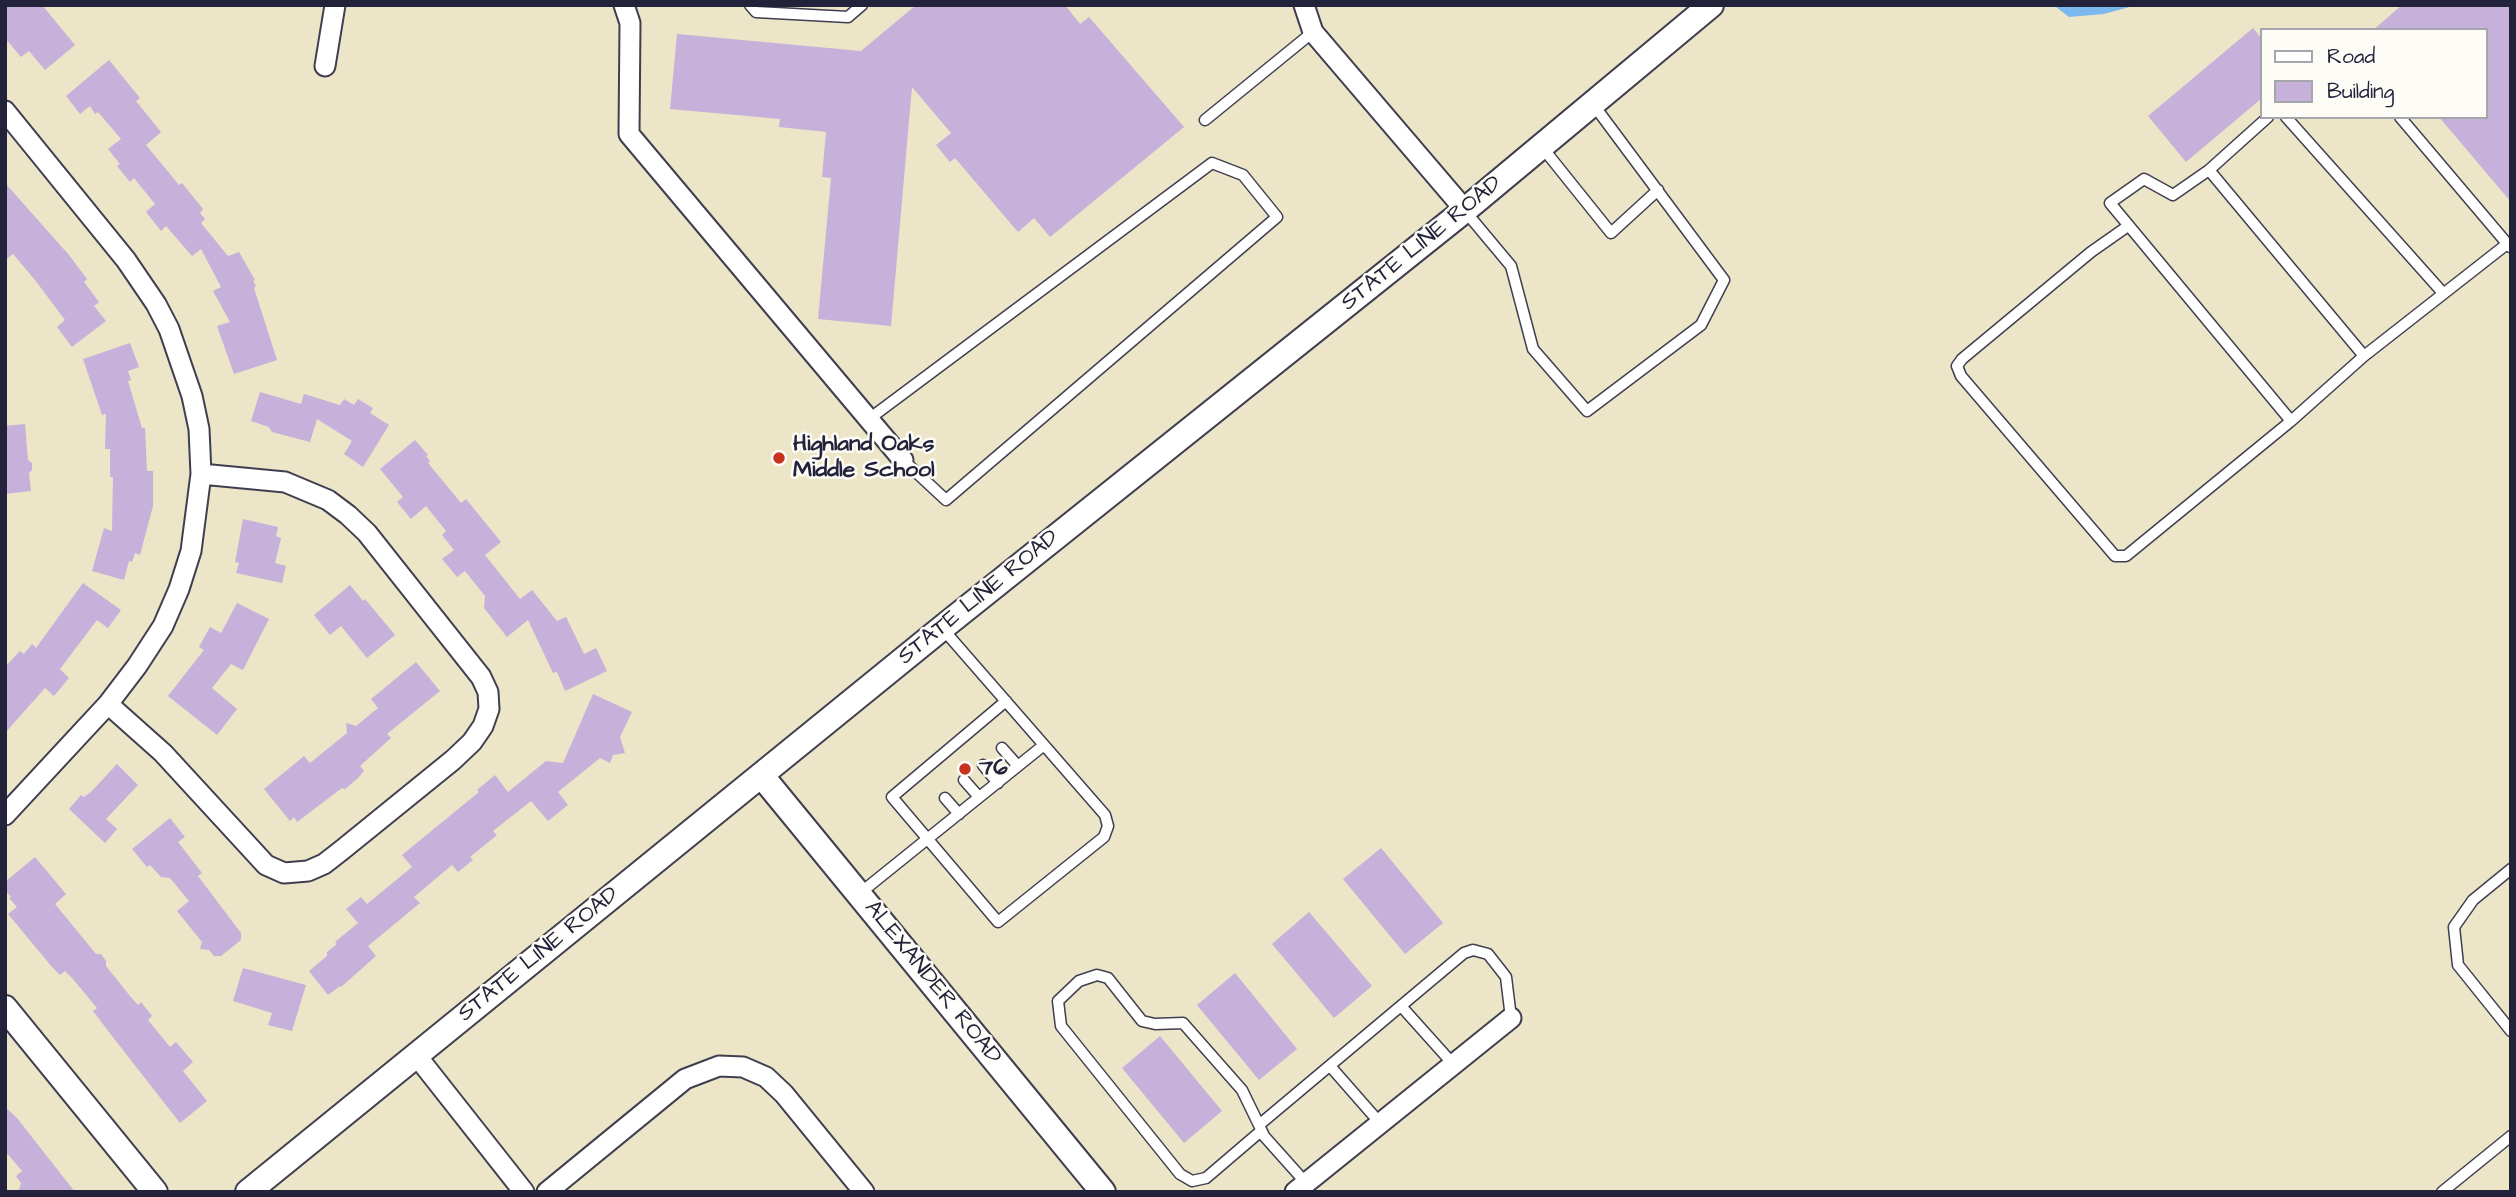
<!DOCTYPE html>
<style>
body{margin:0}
#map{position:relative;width:2516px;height:1197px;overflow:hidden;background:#ece5c7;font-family:"Architects Daughter",sans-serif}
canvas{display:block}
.frame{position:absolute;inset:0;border:7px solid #22223b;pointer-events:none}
.legend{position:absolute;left:2260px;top:28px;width:228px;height:91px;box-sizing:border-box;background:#fdfcf7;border:2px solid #a5a5ac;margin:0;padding:9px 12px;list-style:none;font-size:21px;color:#22223b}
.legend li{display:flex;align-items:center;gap:14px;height:35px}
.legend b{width:35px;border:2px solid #a5a5ac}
</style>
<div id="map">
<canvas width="2516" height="1197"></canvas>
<div class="frame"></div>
<ul class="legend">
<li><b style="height:9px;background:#fff"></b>Road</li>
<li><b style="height:19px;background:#c5b1da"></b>Building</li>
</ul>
</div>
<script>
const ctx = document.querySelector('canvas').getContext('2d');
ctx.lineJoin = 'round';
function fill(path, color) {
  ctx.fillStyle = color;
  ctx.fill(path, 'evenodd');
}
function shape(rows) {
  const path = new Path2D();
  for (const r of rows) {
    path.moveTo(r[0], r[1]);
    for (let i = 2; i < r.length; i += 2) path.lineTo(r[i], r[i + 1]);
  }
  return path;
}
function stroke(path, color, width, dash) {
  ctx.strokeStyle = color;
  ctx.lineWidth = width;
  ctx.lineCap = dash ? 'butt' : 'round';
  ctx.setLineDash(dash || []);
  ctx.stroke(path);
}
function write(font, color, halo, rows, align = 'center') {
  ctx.font = font + ' "Architects Daughter",sans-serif';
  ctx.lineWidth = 5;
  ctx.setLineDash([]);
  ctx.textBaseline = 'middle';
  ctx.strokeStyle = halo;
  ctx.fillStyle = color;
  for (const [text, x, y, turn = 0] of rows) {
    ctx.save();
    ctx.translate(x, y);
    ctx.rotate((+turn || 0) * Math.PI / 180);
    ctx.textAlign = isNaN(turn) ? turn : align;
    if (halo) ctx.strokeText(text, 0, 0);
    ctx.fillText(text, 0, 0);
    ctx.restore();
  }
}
fill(shape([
 [2057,5,2137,5,2104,14,2069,17,2056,7]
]), '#7bb8ee');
fill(shape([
 [5,5,42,5,75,45,45,70,29,51,21,57,5,38],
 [916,5,1065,5,1080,24,1089,17,1184,127,1050,237,1034,218,1018,232,955,158,950,162,936,145,951,133,912,87,891,326,818,319,831,178,822,177,826,132,779,127,780,119,670,109,677,34,861,51],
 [2402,5,2511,5,2511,202,2439,117,2486,117,2486,30,2373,30],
 [2253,28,2262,39,2262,98,2186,162,2148,116],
 [109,60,140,98,136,101,161,132,146,145,179,185,182,183,203,209,200,213,205,219,201,223,228,256,239,252,255,280,253,281,256,286,254,288,277,360,234,374,217,326,230,322,213,291,221,287,201,249,192,256,166,226,161,231,146,212,155,204,134,178,130,182,117,166,120,164,108,149,121,139,98,112,95,114,90,106,80,114,66,96],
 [5,183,69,255,87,279,84,282,99,302,94,306,106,321,72,347,57,327,65,320,35,280,13,254,5,260],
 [130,343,139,367,128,371,131,380,128,381,142,428,145,428,147,471,153,471,153,506,140,555,135,553,132,562,129,561,124,580,92,571,104,528,112,531,113,477,110,477,110,449,105,449,106,414,102,415,83,359],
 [260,392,301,404,304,394,340,405,344,399,354,405,358,399,373,408,370,413,389,425,363,467,344,454,352,441,317,419,310,442,272,432,269,427,251,421],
 [25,424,28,460,32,463,32,470,29,473,31,491,5,494,5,426],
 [415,440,428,455,426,456,430,461,428,463,461,503,466,499,501,542,485,555,520,599,532,590,557,621,566,617,584,654,596,648,607,671,565,691,557,672,553,673,528,620,507,637,484,608,485,596,465,571,457,577,442,559,454,550,442,535,446,531,426,506,411,519,397,502,403,497,380,469],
 [243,519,278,527,276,536,281,538,275,563,286,566,282,583,236,573,239,563,235,562],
 [83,583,121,610,108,628,97,620,60,669,69,678,54,696,45,688,5,733,5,667,20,651,24,654,32,644,36,648],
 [350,585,363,601,365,599,395,635,367,658,341,626,330,635,314,615],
 [237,603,269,619,243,670,231,664,212,688,237,709,217,735,168,696,204,650,199,647,210,627,221,633],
 [416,662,440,691,387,734,391,738,360,766,364,771,357,779,345,789,342,788,297,822,294,817,290,821,264,789,304,756,310,763,347,733,346,723,356,726,378,708,371,699],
 [593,694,632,712,620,737,625,753,613,755,610,763,600,758,558,792,568,805,548,821,531,801,493,831,497,835,470,857,473,860,458,872,452,865,414,897,420,903,368,946,376,956,341,987,340,986,328,995,309,971,327,956,327,952,337,944,335,942,358,923,346,909,361,897,367,904,412,867,402,855,479,792,477,790,495,775,508,792,546,761,563,763],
 [117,764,138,785,106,819,117,829,105,843,69,809,81,795,84,797,91,792],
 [170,818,185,837,178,842,202,873,198,876,241,933,241,940,221,956,214,956,209,950,200,949,202,942,177,911,189,901,170,878,161,877,150,865,147,867,132,849],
 [1381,848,1443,923,1405,954,1343,879],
 [35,857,66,894,55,904,96,954,101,954,106,961,106,966,130,996,138,1005,141,1002,152,1016,148,1020,170,1047,176,1042,193,1062,183,1071,207,1101,180,1123,112,1036,93,1011,97,1008,72,978,65,971,60,975,52,967,8,914,17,907,9,898,11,897,5,890,5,882],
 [1309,912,1372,986,1334,1018,1272,944],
 [243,968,306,985,292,1031,268,1025,272,1013,233,1001],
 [1235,973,1297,1049,1259,1080,1197,1005],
 [1160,1036,1222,1111,1184,1143,1122,1068],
 [5,1107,17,1118,75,1192,18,1192,21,1183,16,1176,22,1171,5,1151]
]), '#c5b1da');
const service = shape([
 [750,5,756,12,848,17,862,5],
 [2268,117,2209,170,2364,356],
 [2286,117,2443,293],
 [2400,117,2510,247],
 [1205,120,1313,32],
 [1542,147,1611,233,1658,190],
 [2209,170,2173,195,2144,179,2110,203,2291,421],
 [1465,211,1511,266,1533,349,1587,411,1701,325,1724,280,1593,104],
 [2128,226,2091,252,1962,359,1957,366,1961,376,2115,556,2126,556,2291,421,2364,356,2507,244],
 [869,419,1212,163,1243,175,1277,217,946,500,903,460],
 [942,628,1105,815,1108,826,1104,837,998,922,892,797,1006,701],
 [1002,748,1018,766],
 [983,765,998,783],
 [964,780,979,797],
 [945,798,959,814],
 [2511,869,2473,900,2454,927,2458,965,2511,1031],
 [859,894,1044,745],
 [1401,1006,1453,1064],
 [1330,1066,1380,1123],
 [1259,1125,1464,953,1473,950,1488,954,1506,977,1511,1018],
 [1261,1131,1206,1178,1192,1181,1180,1174,1061,1026,1058,1001,1079,981,1097,975,1108,978,1142,1021,1155,1024,1183,1023,1242,1090,1259,1125,1264,1136,1306,1183],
 [2442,1192,2511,1136]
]);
const minor = shape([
 [624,5,630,23,629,134,903,460],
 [1304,5,1313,32,1465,210],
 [325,66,335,5],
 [5,111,126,260,156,304,169,329,192,396,199,429,201,474,191,551,179,589,163,626,137,666,108,704,5,815],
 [108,704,163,753,266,865,284,873,308,871,324,864,342,850,453,760,472,742,483,726,489,709,488,692,481,677,367,533,348,515,328,500,285,482,201,474],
 [416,1055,524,1192],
 [547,1192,685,1079,719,1066,743,1067,766,1077,784,1094,864,1192],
 [1295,1192,1511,1018]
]);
const tertiary = shape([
 [761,775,1103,1192],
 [5,1008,155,1192],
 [248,1192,942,628,1465,210,1711,5]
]);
stroke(service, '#403f50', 13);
stroke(minor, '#403f50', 23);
stroke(tertiary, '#403f50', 28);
stroke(service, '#fff', 10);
stroke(minor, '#fff', 19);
stroke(tertiary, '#fff', 24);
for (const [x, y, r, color] of [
 [779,458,7,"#c8321e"],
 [965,769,7,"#c8321e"]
]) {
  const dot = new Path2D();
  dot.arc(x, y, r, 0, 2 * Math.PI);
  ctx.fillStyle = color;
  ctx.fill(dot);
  stroke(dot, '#fdfcf7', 2.5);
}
write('23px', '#22223b', '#fdfcf7', [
 ["STATE LINE ROAD",1422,244,-39],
 ["STATE LINE ROAD",979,598,-39],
 ["STATE LINE ROAD",539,955,-39],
 ["ALEXANDER ROAD",932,983,51]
]);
write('bold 23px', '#22223b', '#fdfcf7', [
 ["Highland Oaks",793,445],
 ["Middle School",793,471],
 ["76",979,769]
], 'left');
</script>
